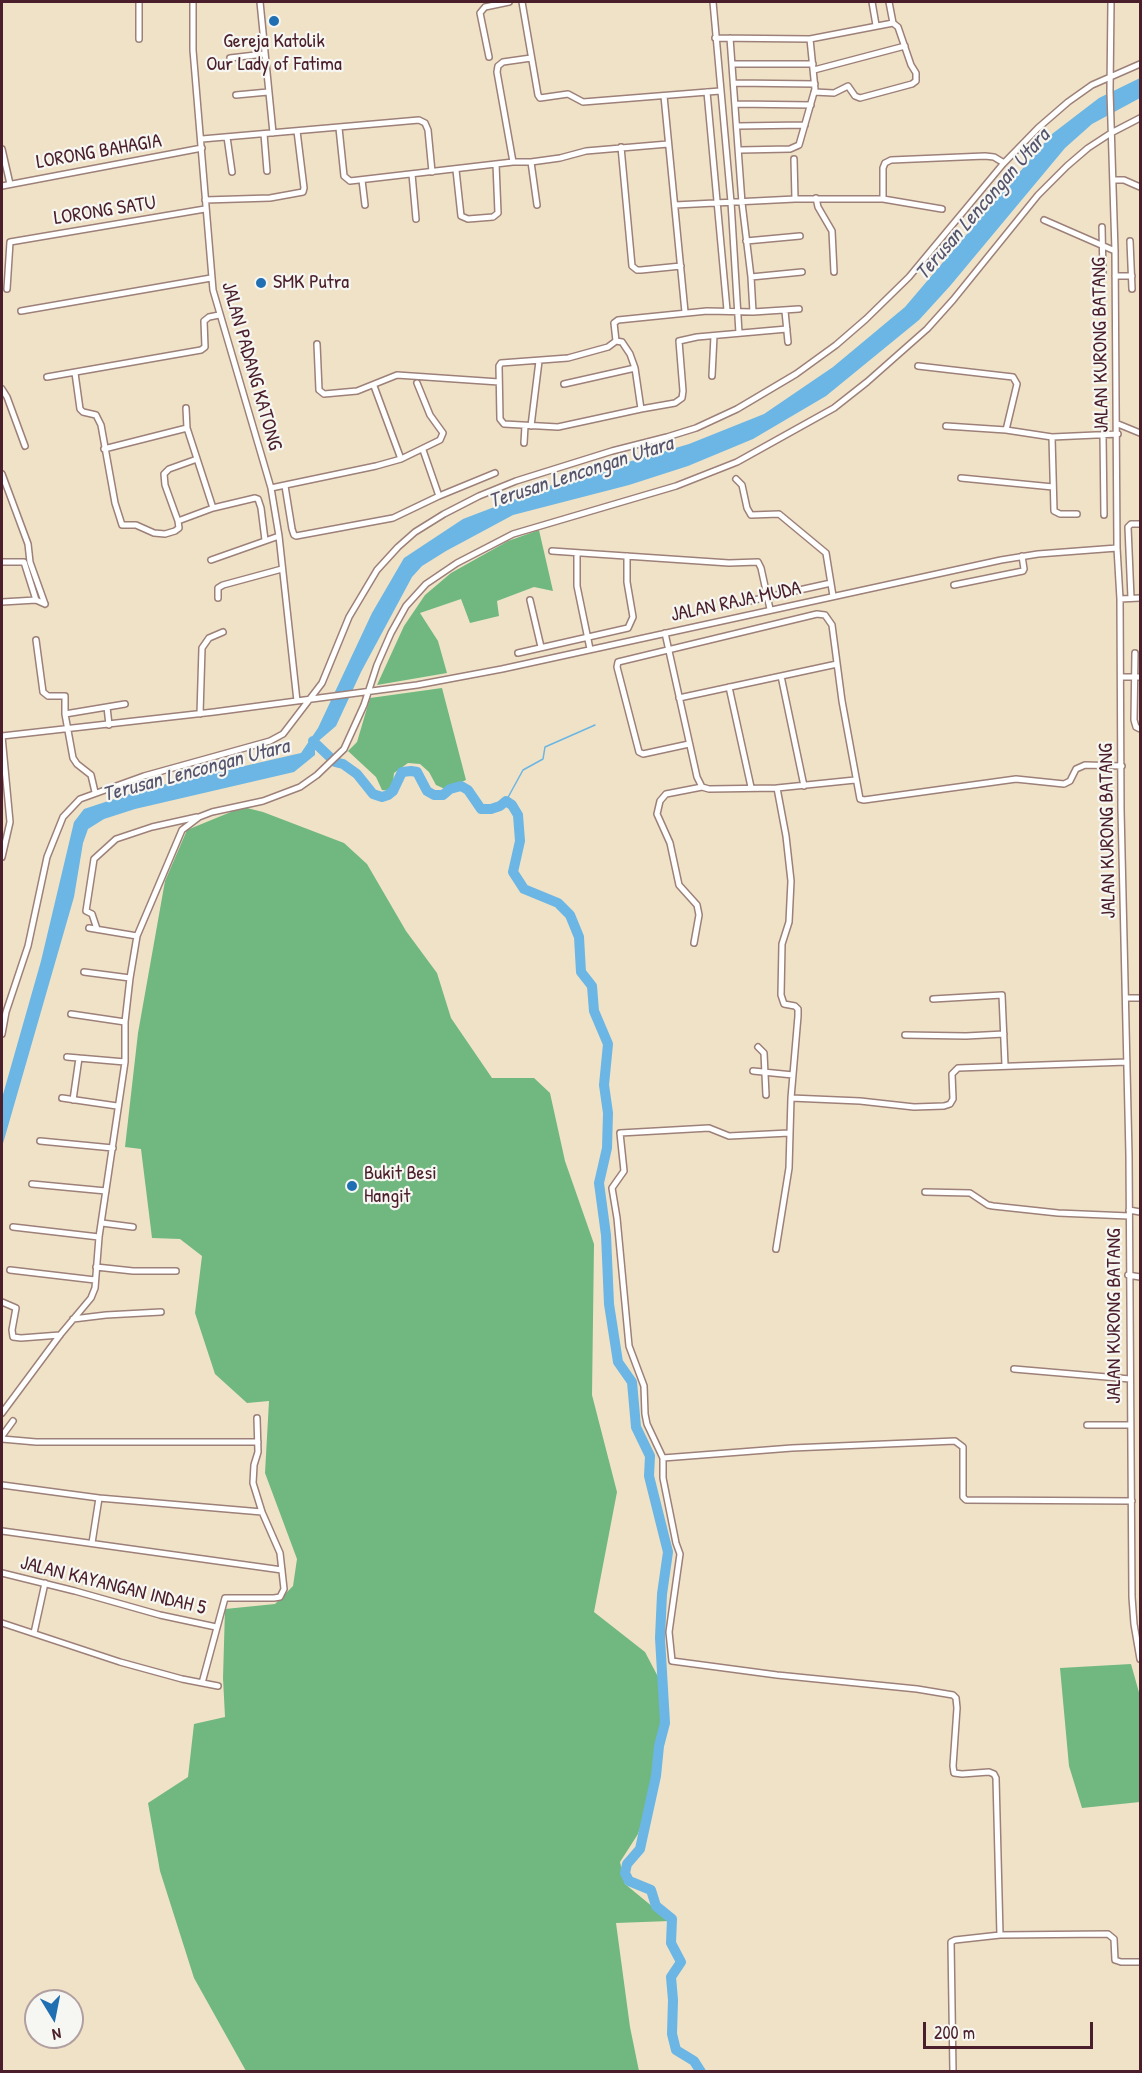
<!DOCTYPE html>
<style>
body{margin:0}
#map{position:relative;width:1142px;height:2073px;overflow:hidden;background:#f0e2c7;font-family:"Patrick Hand",sans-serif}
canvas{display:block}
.frame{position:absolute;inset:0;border:3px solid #4a1f2b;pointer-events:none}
.north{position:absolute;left:24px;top:1989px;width:60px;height:60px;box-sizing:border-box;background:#f6f6f2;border:2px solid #b1a0a2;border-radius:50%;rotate:170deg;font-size:16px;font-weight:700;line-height:24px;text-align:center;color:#4a1f2b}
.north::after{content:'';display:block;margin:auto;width:21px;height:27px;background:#1f6fb2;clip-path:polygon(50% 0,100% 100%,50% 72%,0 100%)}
.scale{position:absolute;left:923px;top:2022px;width:170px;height:27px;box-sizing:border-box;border:3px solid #4a1f2b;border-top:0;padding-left:8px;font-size:18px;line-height:21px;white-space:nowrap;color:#4a1f2b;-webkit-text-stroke:4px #f6f6f2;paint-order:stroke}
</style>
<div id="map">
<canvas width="1142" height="2073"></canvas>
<div class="frame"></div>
<div class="north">N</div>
<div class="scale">200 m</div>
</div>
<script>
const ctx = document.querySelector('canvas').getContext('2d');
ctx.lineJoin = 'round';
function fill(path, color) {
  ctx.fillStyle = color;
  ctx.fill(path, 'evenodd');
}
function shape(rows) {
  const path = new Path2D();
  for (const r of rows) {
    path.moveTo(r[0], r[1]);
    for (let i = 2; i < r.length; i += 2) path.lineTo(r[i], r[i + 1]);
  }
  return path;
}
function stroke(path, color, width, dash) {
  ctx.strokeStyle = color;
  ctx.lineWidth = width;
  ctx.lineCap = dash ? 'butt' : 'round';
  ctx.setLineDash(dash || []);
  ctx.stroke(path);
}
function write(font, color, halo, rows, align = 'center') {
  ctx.font = font + ' "Patrick Hand",sans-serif';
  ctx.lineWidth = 4.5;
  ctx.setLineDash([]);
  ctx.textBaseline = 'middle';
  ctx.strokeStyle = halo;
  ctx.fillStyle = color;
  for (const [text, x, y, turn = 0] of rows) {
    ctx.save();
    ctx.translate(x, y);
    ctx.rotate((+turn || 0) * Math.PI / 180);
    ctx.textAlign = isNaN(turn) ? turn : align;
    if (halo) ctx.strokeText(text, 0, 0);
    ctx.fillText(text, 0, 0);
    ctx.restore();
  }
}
fill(shape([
 [539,530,553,591,534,587,497,601,499,616,470,623,461,599,420,613,438,641,447,673,377,685,404,626,425,595,451,573,508,541],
 [442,688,466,780,445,789,436,785,429,772,420,764,408,763,394,773,392,791,382,790,376,777,348,751,357,742,370,698],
 [243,807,263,812,344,843,367,864,406,931,437,973,451,1018,492,1078,534,1078,550,1093,565,1161,594,1244,592,1395,617,1492,594,1612,645,1652,665,1690,668,1720,656,1779,638,1834,620,1862,625,1884,670,1921,616,1923,630,2027,639,2071,246,2071,194,1978,160,1871,148,1803,188,1777,194,1724,225,1717,223,1678,225,1609,275,1604,293,1586,297,1559,265,1473,269,1401,247,1403,215,1374,195,1313,202,1256,180,1239,152,1238,141,1149,125,1147,138,1033,165,881,187,830],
 [1131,1664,1140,1696,1140,1802,1082,1808,1069,1766,1060,1668]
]), '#70b880');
fill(shape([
 [1140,78,1140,98,1092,124,1065,148,950,286,919,320,826,396,753,439,688,466,629,485,513,515,446,551,422,566,412,577,361,672,336,726,315,744,315,755,294,772,135,809,104,819,88,829,83,843,74,897,2,1147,2,1098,41,961,74,822,84,809,151,787,153,777,162,785,301,753,318,728,372,613,404,558,463,519,557,483,689,444,764,414,833,367,905,307,1052,134,1099,98]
]), '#6bb6e4');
stroke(shape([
 [506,801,523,770,543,759,545,747,595,725]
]), '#6bb6e4', 1.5);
stroke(shape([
 [313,741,335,762,343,764,357,774,373,794,382,797,388,795,393,791,402,772,411,771,417,772,427,791,434,795,443,795,450,789,461,786,468,790,481,809,491,809,500,806,506,801,512,805,518,815,520,841,513,872,524,889,558,903,570,915,579,937,581,972,592,986,594,1011,608,1044,604,1085,608,1113,607,1148,599,1183,606,1235,609,1304,618,1362,632,1382,636,1427,650,1456,649,1476,668,1552,662,1594,660,1638,665,1723,659,1746,656,1776,640,1849,627,1864,625,1873,629,1881,651,1890,656,1906,672,1919,671,1943,681,1962,671,1977,673,2000,672,2034,676,2050,694,2061,701,2072]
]), '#6bb6e4', 10);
const minor = shape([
 [139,2,139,39],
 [193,2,193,50,213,290,271,488,279,536,297,701],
 [260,2,273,133],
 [522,2,538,95,540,98,568,94,583,102,720,91],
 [713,2,731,202,739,333],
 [872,2,876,25],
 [1111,2,1110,91,1115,251,1117,548,1120,599,1121,810,1129,1155,1132,1597,1134,1624,1140,1659],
 [715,38,810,39,893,23],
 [730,38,742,203,751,277,753,312],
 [489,57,480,13,485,7,509,2],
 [230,58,264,54],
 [732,64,813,64],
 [814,70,905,46],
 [735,83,815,84],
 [707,92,727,310],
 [814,92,834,93,848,86,855,96,860,98,912,84,916,81,916,73,911,65,898,27,893,23,889,2],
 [236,95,268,92],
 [664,96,685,312],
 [736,104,811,105],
 [738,126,805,125],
 [339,128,344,176,350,181,513,162,531,162,560,158,586,151,668,144],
 [264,134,267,171],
 [227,137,232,172],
 [202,139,419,120,425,123,428,130,432,172],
 [621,147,632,266,637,270,641,270,681,266],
 [2,149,10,184],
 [740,150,790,149,799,145,815,89,810,39],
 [794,159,795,199],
 [513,162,497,72,498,66,503,62,531,58],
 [531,162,537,205],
 [456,170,461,216,468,219,493,217,498,213,496,164],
 [412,174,416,219],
 [362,180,365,205],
 [1113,180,1124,180,1140,187],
 [2,186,202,148],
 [816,198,818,207,832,231,834,272],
 [883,199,942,209],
 [205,200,270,198,303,192,304,188,297,131],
 [675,205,795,199,883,199,883,168,885,163,891,160,985,156,994,157,1004,163],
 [1044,220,1115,251],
 [1102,227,1103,274],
 [746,241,800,236],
 [1130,241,1132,289],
 [1115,276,1132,276],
 [751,277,802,272],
 [7,289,10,242,205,209],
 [21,311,211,278],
 [785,311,788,342],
 [787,329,697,337,679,341,683,391,682,398,675,403,641,409,558,427,504,424,500,419,499,366,501,363,568,358,608,347,616,341,614,323,618,320,707,311,753,312,799,309],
 [616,341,622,342,630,354,635,368,641,409],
 [317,344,319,390,324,394,357,391,397,375,499,382],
 [918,366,1013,377,1017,384,1006,430],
 [75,373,80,409,83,412,96,415,101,425,115,503,122,525,136,525,154,533,165,534,175,531,179,528,178,521],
 [712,376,714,336],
 [47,377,201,350,205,347,204,321,209,317,219,315],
 [564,384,635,368],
 [374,386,401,459],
 [2,389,7,397,25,446],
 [186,408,187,428,213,508],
 [1118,424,1140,433],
 [531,426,539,361],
 [946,426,1006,430,1052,437,1118,434],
 [1103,434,1104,515],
 [1052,437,1054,511,1060,514,1077,514],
 [524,443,525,426],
 [104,449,187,428],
 [197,459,169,469,164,474,165,485,178,521,213,508,255,498,258,499,261,508,265,540],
 [2,474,28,544,30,562,45,604],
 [961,478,1053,487],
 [736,479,742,485,747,508,751,515,779,514,826,553,833,596],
 [285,486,292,529,294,535,296,536,393,518,439,496,423,450],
 [271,488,376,466,401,459,440,440,443,433,430,415,417,383],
 [439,496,495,473],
 [552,551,729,563,758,562,761,568,770,609],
 [577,553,577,586,590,649],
 [211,560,279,536],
 [2,562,24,562,36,600],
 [954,585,1023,571,1024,569,1022,556],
 [218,598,218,588,223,585,282,569],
 [1131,598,1128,527,1131,524,1140,524],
 [1120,599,1140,598],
 [530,600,541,647],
 [2,602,36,600,45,604],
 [745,602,831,583],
 [665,633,697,777,702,787,709,789,777,788,855,780],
 [36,640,43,692,48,696,65,696,65,714,73,758,77,764,91,775,95,792],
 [518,653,628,628,633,617,627,582,627,556],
 [1135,653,1134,720,1136,727,1140,729],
 [781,676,804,786],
 [1121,677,1140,677],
 [729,687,751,787],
 [679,698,837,664],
 [107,707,109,725],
 [65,714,125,704],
 [200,714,202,648,209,638,223,632],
 [2,736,214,712,417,685,502,669,1001,560,1038,554,1117,548],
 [689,744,643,754,639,752,617,667,618,662,817,614,825,615,832,625,842,701,860,799,864,800,1016,779,1064,784,1070,781,1076,769,1085,765,1122,766],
 [2,857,10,822,2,736],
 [89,928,137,936],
 [97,929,92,914,86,911,94,859,116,839,152,827,197,817],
 [694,943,699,915,697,905,679,885,670,843,657,814,660,801,666,794,702,787],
 [84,972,130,978],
 [1126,998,1140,998],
 [933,999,1002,995,1005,1065],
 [71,1014,125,1022],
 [2,1034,6,1012,28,946,47,857,63,817,80,799,144,776,270,741,283,734,322,683,349,617,377,570,398,547,415,532,444,514,479,496,516,481,612,451,667,437,696,428,737,409,796,374,836,345,866,319,909,277,1003,164,1038,128,1068,102,1092,85,1140,64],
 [905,1035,966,1036,1004,1034],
 [758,1047,764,1053,766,1095],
 [67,1057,125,1062],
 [753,1071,793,1075],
 [62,1098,117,1106],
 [791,1098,860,1101,914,1107,944,1106,950,1104,953,1099,952,1074,958,1068,1127,1062],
 [73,1100,79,1058],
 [789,1133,729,1136,709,1128,620,1133,624,1171,612,1188,617,1218,629,1346,644,1386,645,1414,647,1424,663,1458,792,1448,955,1441,963,1447,963,1497,966,1500,1132,1501],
 [40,1141,113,1148],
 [32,1184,106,1191],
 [925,1192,970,1193,988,1205,993,1206,1058,1213,1129,1216],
 [1129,1210,1140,1212],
 [102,1223,133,1227],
 [13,1227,99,1237],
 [776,1249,789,1168,791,1098,798,1016,798,1009,795,1006,784,1004,781,995,782,944,789,922,791,881,786,836,777,788],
 [96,1267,133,1271,176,1271],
 [10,1270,95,1280],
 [1128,1275,1140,1277],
 [2,1302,16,1308,12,1330,13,1337,21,1338,60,1335],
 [73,1319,106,1315,161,1312],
 [1014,1369,1130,1379],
 [2,1413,60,1335,91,1298,95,1288,99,1237,125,1062,125,1022,130,978,137,936,182,830,199,817,212,812,263,801,300,787,317,775,344,749,364,705,377,665,391,633,406,606,426,584,457,563,513,534,676,486,737,462,834,408,867,382,927,329,953,300,1038,195,1067,166,1088,148,1111,133,1140,118],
 [1087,1425,1130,1425],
 [2,1436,13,1421],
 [2,1439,36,1442,258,1442],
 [663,1458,663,1478,676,1543,680,1554,669,1632,672,1661,777,1675,917,1689,953,1695,956,1698,957,1708,953,1766,954,1773,962,1774,989,1772,994,1774,996,1778,1000,1935],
 [2,1485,99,1498,262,1512],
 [2,1531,282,1570],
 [92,1543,99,1498],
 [2,1573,75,1591,160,1615,216,1627],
 [2,1623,120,1662,182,1679,218,1686],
 [34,1633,45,1583],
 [202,1683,225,1598,274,1598,280,1597,284,1589,280,1553,262,1512,253,1483,254,1465,258,1452,257,1418],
 [953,2072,951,1942,955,1940,1000,1935,1108,1934,1114,1939,1115,1960,1121,1962,1140,1962]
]);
stroke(minor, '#9d8079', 8);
stroke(minor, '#fff', 5);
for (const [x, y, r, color] of [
 [274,21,6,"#1f6fb2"],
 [261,283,6,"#1f6fb2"],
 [352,1186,6,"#1f6fb2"]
]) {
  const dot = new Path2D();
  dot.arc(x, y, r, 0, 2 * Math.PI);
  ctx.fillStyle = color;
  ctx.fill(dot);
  stroke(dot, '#f6f6f2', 2);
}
write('20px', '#4a1f2b', '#f6f6f2', [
 ["Gereja Katolik",274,42,"center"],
 ["Our Lady of Fatima",274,65,"center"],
 ["SMK Putra",273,283],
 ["Bukit Besi",364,1174],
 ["Hangit",364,1197]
], 'left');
write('20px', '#4a1f2b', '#f6f6f2', [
 ["LORONG BAHAGIA",99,152,-10],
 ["LORONG SATU",105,211,-9],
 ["JALAN KURONG BATANG",1101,345,-91],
 ["JALAN PADANG KATONG",251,366,74],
 ["JALAN RAJA MUDA",736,602,-12],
 ["JALAN KURONG BATANG",1108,831,-91],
 ["JALAN KURONG BATANG",1115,1316,-90],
 ["JALAN KAYANGAN INDAH 5",113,1586,14]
]);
write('italic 21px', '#56546c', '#f6f6f2', [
 ["Terusan Lencongan Utara",983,205,-49],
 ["Terusan Lencongan Utara",581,473,-18],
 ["Terusan Lencongan Utara",196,771,-15]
]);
</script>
